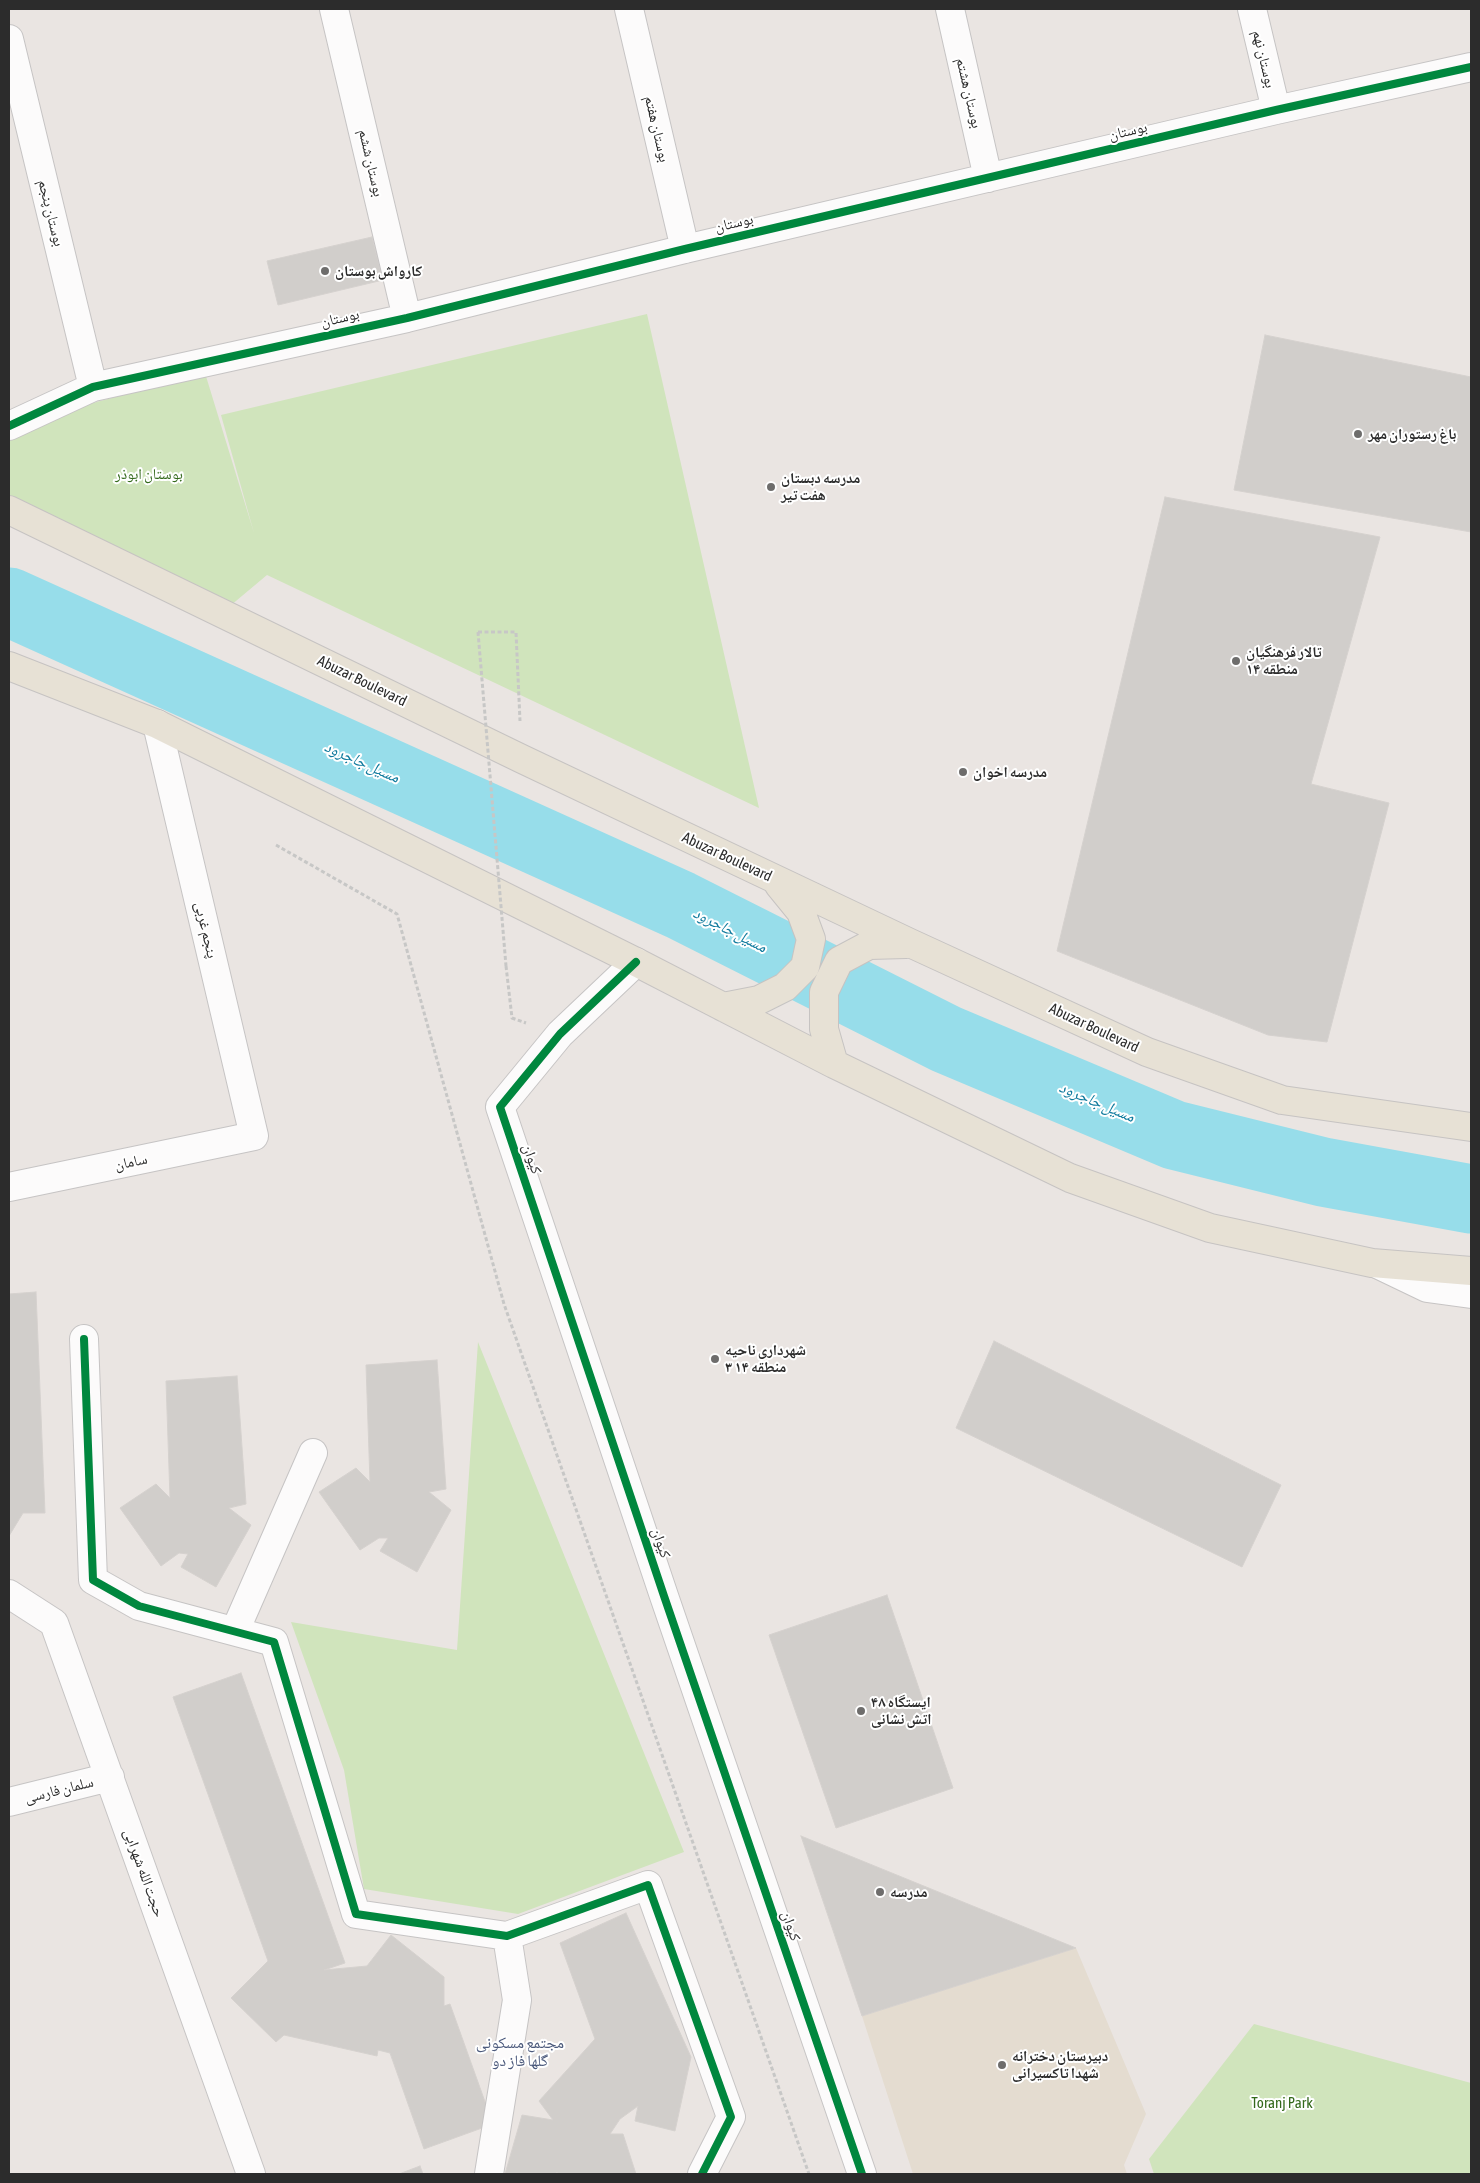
<!DOCTYPE html>
<meta charset="utf-8">
<style>
body{margin:0}
#map{position:relative;width:1480px;height:2183px;overflow:hidden;background:#eae5e2;font-family:"Asap Condensed",sans-serif}
canvas{display:block}
.frame{position:absolute;inset:0;border:10px solid #2c2c2c;pointer-events:none}
</style>
<div id="map">
<canvas width="1480" height="2183"></canvas>
<div class="frame"></div>
</div>
<script>
const ctx = document.querySelector('canvas').getContext('2d');
ctx.lineJoin = 'round';
function fill(path, color) {
  ctx.fillStyle = color;
  ctx.fill(path, 'evenodd');
}
function shape(rows) {
  const path = new Path2D();
  for (const r of rows) {
    path.moveTo(r[0], r[1]);
    for (let i = 2; i < r.length; i += 2) path.lineTo(r[i], r[i + 1]);
  }
  return path;
}
function stroke(path, color, width, dash) {
  ctx.strokeStyle = color;
  ctx.lineWidth = width;
  ctx.lineCap = dash ? 'butt' : 'round';
  ctx.setLineDash(dash || []);
  ctx.stroke(path);
}
function write(font, color, halo, rows, align = 'center') {
  ctx.font = font + ' "Asap Condensed","Noto Naskh Arabic",sans-serif';
  ctx.lineWidth = 4;
  ctx.setLineDash([]);
  ctx.textBaseline = 'middle';
  ctx.strokeStyle = halo;
  ctx.fillStyle = color;
  for (const [text, x, y, turn = 0] of rows) {
    ctx.save();
    ctx.translate(x, y);
    ctx.rotate((+turn || 0) * Math.PI / 180);
    ctx.textAlign = isNaN(turn) ? turn : align;
    if (halo) ctx.strokeText(text, 0, 0);
    ctx.fillText(text, 0, 0);
    ctx.restore();
  }
}
fill(shape([
 [1076,1948,1146,2114,1124,2165,1127,2174,913,2174,862,2016]
]), '#e4dcd0');
fill(shape([
 [647,314,759,808,267,575,230,606,9,496,9,438,74,408,205,373,254,533,221,415],
 [478,1342,684,1852,518,1914,364,1889,344,1770,291,1622,457,1650],
 [1254,2024,1471,2083,1471,2174,1154,2174,1149,2159]
]), '#d0e4bc');
stroke(shape([
 [9,602,680,905,946,1039,1174,1135,1323,1172,1471,1199]
]), '#97ddea', 69);
const building = shape([
 [372,237,383,280,278,305,267,261,372,237],
 [1265,335,1471,377,1471,532,1234,490,1265,335],
 [1165,497,1380,537,1311,784,1389,803,1327,1042,1268,1035,1057,951,1165,497],
 [36,1292,45,1513,23,1513,9,1536,9,1294,36,1292],
 [994,1341,1281,1485,1242,1567,956,1428,994,1341],
 [437,1360,446,1489,429,1492,451,1510,417,1572,380,1551,388,1538,379,1538,360,1550,319,1492,356,1468,370,1482,366,1365,437,1360],
 [237,1376,246,1504,229,1508,251,1525,216,1587,181,1567,188,1554,179,1553,161,1566,120,1508,156,1484,170,1498,166,1381,237,1376],
 [887,1595,953,1788,836,1828,769,1635,887,1595],
 [241,1673,345,1963,324,1970,367,1966,391,1935,444,1977,444,2006,450,2004,493,2124,424,2149,390,2053,378,2050,377,2056,284,2035,276,2042,231,1998,268,1961,173,1697,241,1673],
 [801,1836,1076,1948,862,2016,801,1836],
 [626,1913,691,2057,675,2131,635,2121,638,2106,620,2119,610,2134,623,2134,636,2174,558,2174,557,2172,556,2174,505,2174,522,2115,553,2120,539,2101,595,2039,560,1943,626,1913],
 [420,2166,423,2174,399,2174,420,2166]
]);
fill(building, '#d1cecb');
stroke(building, '#d5d1ce', 1);
const minor = shape([
 [334,9,407,318],
 [629,9,685,249],
 [950,9,988,178],
 [1252,9,1276,110],
 [9,39,93,387],
 [9,426,93,387,407,318,685,249,1276,110,1471,67],
 [636,962,560,1034,500,1107,664,1596,862,2174],
 [9,1187,254,1136,157,724],
 [1377,1264,1427,1288,1471,1294],
 [84,1339,93,1580,139,1606,274,1642,356,1914,507,1936,648,1885,731,2117,702,2174],
 [9,1594,54,1623,251,2174],
 [235,1631,313,1453],
 [9,1802,110,1777],
 [489,2174,517,2000,507,1936]
]);
const major = shape([
 [9,510,522,759,910,943,1147,1052,1282,1100,1471,1127],
 [9,666,157,724,636,962,834,1064,1070,1178,1210,1228,1372,1263,1471,1271],
 [723,1007,759,1000,785,987,805,967,811,939,801,912,779,885],
 [834,1064,824,1029,824,992,839,961,869,945,906,944]
]);
stroke(minor, '#c6c4c4', 30);
stroke(major, '#c6c3c2', 30);
stroke(shape([
 [478,632,516,632,520,721],
 [276,845,397,914,504,1304,809,2174],
 [506,966,512,1018,526,1023]
]), '#c7c7c6', 3, [4, 2.5]);
stroke(minor, '#fcfbfb', 28);
stroke(major, '#e7e1d5', 28);
stroke(shape([
 [478,632,506,966]
]), '#c7c7c6', 3, [4, 2.5]);
stroke(shape([
 [9,426,93,387,407,318,685,249,1276,110,1471,67],
 [636,962,560,1034,500,1107,664,1596,862,2174],
 [84,1339,93,1580,139,1606,274,1642,356,1914,507,1936,648,1885,731,2117,702,2174]
]), '#00873e', 8);
for (const [x, y, r, color] of [
 [325,271,5,"#6e6d6c"],
 [1358,434,5,"#6e6d6c"],
 [771,487,5,"#6e6d6c"],
 [1236,661,5,"#6e6d6c"],
 [963,772,5,"#6e6d6c"],
 [715,1359,5,"#6e6d6c"],
 [861,1711,5,"#6e6d6c"],
 [880,1892,5,"#6e6d6c"],
 [1002,2065,5,"#6e6d6c"]
]) {
  const dot = new Path2D();
  dot.arc(x, y, r, 0, 2 * Math.PI);
  ctx.fillStyle = color;
  ctx.fill(dot);
  stroke(dot, '#fff', 2);
}
write('15px', '#2c2c2c', '#fff', [
 ["بوستان نهم",1264,59,77],
 ["بوستان هشتم",969,93,77],
 ["بوستان هفتم",657,129,77],
 ["بوستان",1128,131,-13],
 ["بوستان ششم",371,163,77],
 ["بوستان پنجم",51,213,76],
 ["بوستان",734,223,-13],
 ["بوستان",340,318,-13],
 ["Abuzar Boulevard",362,681,26],
 ["Abuzar Boulevard",727,857,25],
 ["پنجم غربی",206,930,77],
 ["Abuzar Boulevard",1094,1028,25],
 ["کیوان",532,1159,71],
 ["سامان",131,1162,-12],
 ["کیوان",661,1543,71],
 ["سلمان فارسی",59,1790,-14],
 ["حجت الله شهرابی",144,1873,70],
 ["کیوان",791,1926,71]
]);
write('bold 15px', '#2c2c2c', '#fff', [
 ["کارواش بوستان",335,271],
 ["باغ رستوران مهر",1368,434],
 ["مدرسه دبستان",781,478],
 ["هفت تیر",781,495],
 ["تالار فرهنگیان",1246,652],
 ["منطقه ۱۴",1246,669],
 ["مدرسه اخوان",973,772],
 ["شهرداری ناحیه",725,1350],
 ["۳ منطقه ۱۴",725,1367],
 ["ایستگاه ۴۸",871,1702],
 ["اتش نشانی",871,1719],
 ["مدرسه",890,1892],
 ["دبیرستان دخترانه",1012,2056],
 ["شهدا تاکسیرانی",1012,2073]
], 'left');
write('15px', '#33691b', '#fff', [
 ["بوستان ابوذر",149,474],
 ["Toranj Park",1282,2103]
]);
write('italic 16px', '#0f7a9d', '#fff', [
 ["مسیل جاجرود",362,762,24],
 ["مسیل جاجرود",730,930,27],
 ["مسیل جاجرود",1097,1102,23]
]);
write('16px', '#4c5a7c', '#fff', [
 ["مجتمع مسکونی",520,2043],
 ["گلها فاز دو",520,2061]
]);
</script>
